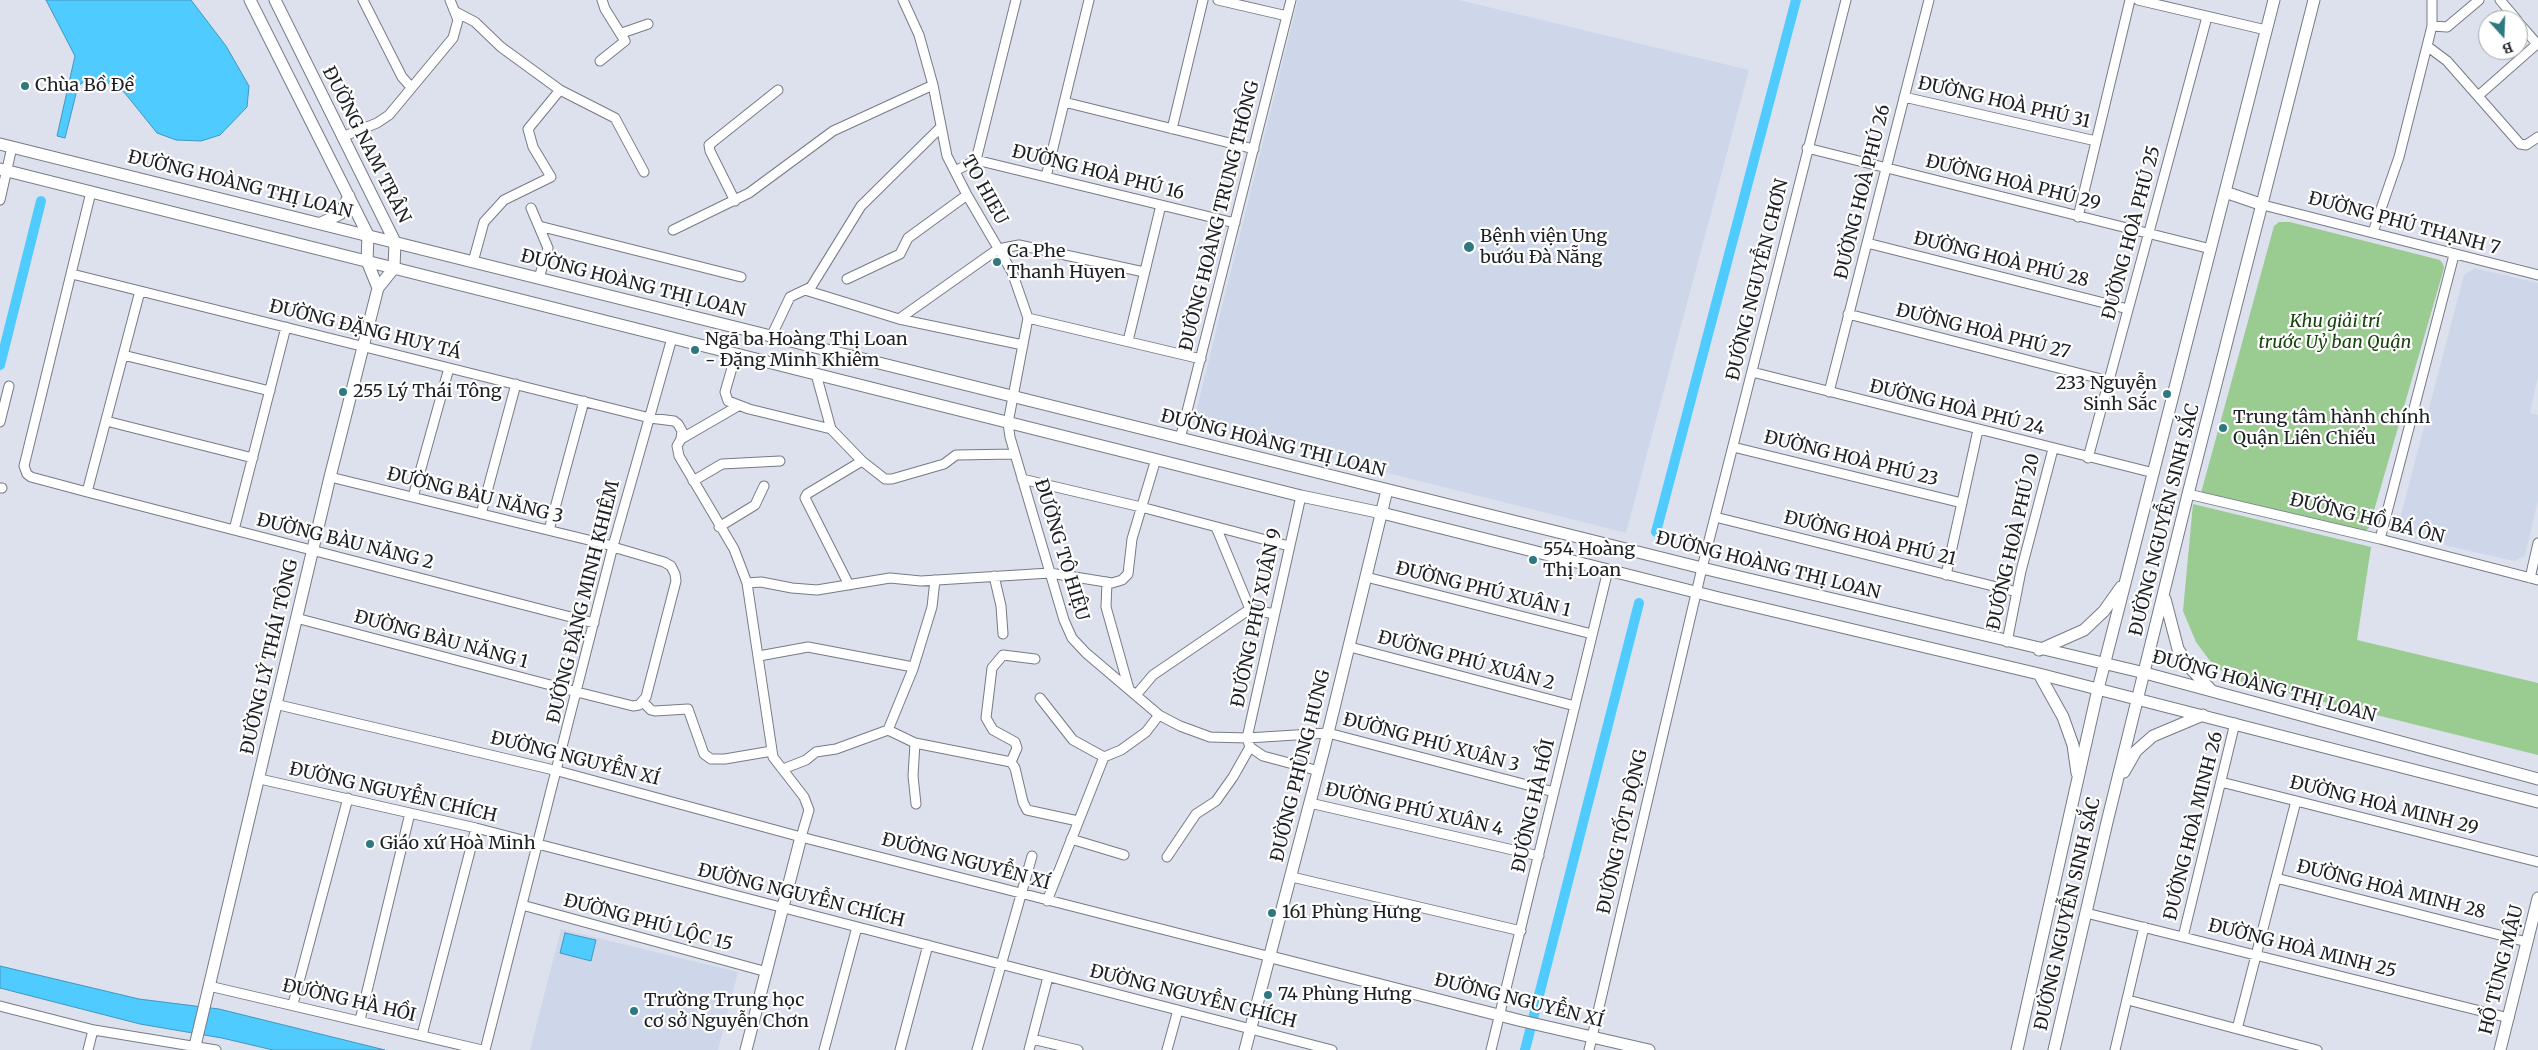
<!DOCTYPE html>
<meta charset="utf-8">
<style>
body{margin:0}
#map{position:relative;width:2538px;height:1050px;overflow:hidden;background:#dce1ed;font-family:Merriweather,serif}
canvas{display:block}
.north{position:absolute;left:2478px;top:10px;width:50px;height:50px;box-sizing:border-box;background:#fff;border:1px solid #a5a5a7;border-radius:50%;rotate:160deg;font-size:14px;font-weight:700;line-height:20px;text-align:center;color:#1d1f23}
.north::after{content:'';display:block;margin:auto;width:18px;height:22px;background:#2f787f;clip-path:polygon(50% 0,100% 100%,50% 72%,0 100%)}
</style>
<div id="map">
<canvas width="2538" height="1050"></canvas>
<div class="north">B</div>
</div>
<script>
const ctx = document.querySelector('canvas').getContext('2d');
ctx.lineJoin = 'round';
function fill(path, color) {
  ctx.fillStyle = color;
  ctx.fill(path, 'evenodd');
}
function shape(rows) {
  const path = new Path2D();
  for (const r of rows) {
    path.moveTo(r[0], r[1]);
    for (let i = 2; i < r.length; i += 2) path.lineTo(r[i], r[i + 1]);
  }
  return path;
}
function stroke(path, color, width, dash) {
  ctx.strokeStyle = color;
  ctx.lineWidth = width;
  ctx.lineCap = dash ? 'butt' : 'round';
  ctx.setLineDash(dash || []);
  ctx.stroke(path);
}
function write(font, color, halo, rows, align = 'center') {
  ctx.font = font + ' Merriweather,serif';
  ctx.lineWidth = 4.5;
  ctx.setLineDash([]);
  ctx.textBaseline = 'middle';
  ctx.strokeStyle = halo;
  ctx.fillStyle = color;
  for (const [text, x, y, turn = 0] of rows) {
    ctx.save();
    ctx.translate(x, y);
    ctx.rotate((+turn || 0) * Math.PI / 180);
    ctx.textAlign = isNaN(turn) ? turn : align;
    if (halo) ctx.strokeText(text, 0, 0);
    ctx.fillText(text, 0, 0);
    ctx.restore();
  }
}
fill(shape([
 [1298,0,1459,0,1749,70,1626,533,1193,424],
 [2475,268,2538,283,2538,376,2530,413,2538,415,2538,500,2525,556,2514,561,2400,535,2398,526,2464,275],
 [561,929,738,972,718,1050,530,1050]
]), '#ced7e9');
fill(shape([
 [2279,222,2290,222,2440,260,2443,264,2444,268,2369,528,2366,530,2362,531,2201,493,2274,226],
 [2193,504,2371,547,2357,640,2538,683,2538,755,2235,680,2213,665,2196,642,2183,611]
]), '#9acb91');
const water = shape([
 [46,0,191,0,226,46,249,86,247,107,220,135,201,141,176,140,157,133,124,92,101,79,89,78,78,86,65,138,57,136,75,56,46,0],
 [565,933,596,940,591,961,560,953,565,933],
 [0,966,139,999,219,1009,385,1050,273,1050,222,1038,140,1024,0,988,0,966]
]);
fill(water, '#50cbff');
stroke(water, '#4197bd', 1);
stroke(shape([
 [0,365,41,201],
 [1656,532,1796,0],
 [1525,1050,1639,603]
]), '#50cbff', 10);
const street = shape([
 [363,0,402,77,411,87],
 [903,0,919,35,933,85,947,156,967,195,1012,272,1028,318,1008,423,1010,437,1064,620,1072,638,1086,653,1159,715,1180,726,1210,737,1247,738,1328,733,1554,792],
 [1218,0,1287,16],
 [2138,0,2266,30],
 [2500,0,2517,20],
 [456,12,475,22,501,47,560,90,615,118,644,172],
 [2518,22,2538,45],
 [2432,26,2447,27,2479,0],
 [622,33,648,24],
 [2427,46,2447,61,2520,144,2526,145,2538,137],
 [600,61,625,41,605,9,602,0],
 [2478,96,2538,43],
 [1904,97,2096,141],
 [1064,102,1254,149],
 [1172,129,1203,0],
 [342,137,377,123,389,115,453,38,458,20,450,0],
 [1807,148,2211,249],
 [976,160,1016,0],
 [955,171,976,160,1235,223],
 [1046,177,1089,0],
 [91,192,24,466,27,474,31,477,87,492,594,623],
 [0,200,12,147],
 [735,201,710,151,709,145,778,90],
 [2263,205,2538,275],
 [531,208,548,248,539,278],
 [2078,217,2130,0],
 [539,226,741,277],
 [673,230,749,193,833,131,933,85],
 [2373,232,2399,157,2427,46,2432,26,2432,0],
 [1867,243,2128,309],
 [473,262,484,222,504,200,551,177,533,147,528,129,560,90],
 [72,274,650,418,674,421,678,424,682,431,681,439,677,446,679,456,734,549,747,583,773,757,804,797,809,810,801,837],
 [847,279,900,254,908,238,967,195],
 [805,290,899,319,1023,345],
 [1848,314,2109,381],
 [1028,318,1201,359],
 [899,319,998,249,1019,245,1144,272],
 [771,337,790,297,811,287,861,206,941,127],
 [1128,341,1161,205],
 [736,354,725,392,728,401,749,409,831,429,862,461,885,479,892,479,944,464,956,455,1015,454],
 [123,355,270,391],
 [1752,372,2154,473],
 [816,374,831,429],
 [1829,392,1929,0],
 [106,421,253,458],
 [0,422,9,386],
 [681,439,738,406],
 [1180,439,1291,0],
 [1733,447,1962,503],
 [2088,458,2207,17],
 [330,477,613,546],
 [1022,479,1141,507,1289,546],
 [693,481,722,464,780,461],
 [0,488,2,488],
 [87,492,140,291],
 [2188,494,2380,539,2538,580],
 [1301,496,1247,738,1250,747,1263,756,1319,771],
 [413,497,449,368],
 [481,514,516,384],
 [1715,517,2017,592],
 [719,527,755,505,764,486],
 [234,530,286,327],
 [549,530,584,401],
 [2380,539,2454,255],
 [1946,575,1978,430],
 [994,576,1001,606,1003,634],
 [1366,577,1592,634],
 [2530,578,2538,543],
 [935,580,932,607,913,669,888,730,915,743,1011,762,1015,768,1023,802,1027,810,1078,821],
 [1107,582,1106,607,1129,689],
 [747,583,761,582,792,588,817,590,890,578,921,581,1050,573,1112,583,1122,580,1128,574,1132,539,1156,459],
 [849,585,805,498,807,494,862,461],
 [1250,609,1274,614],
 [296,618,577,692,633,706,639,705,646,697,676,581,675,574,671,566,664,562,613,547],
 [2007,642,2021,571,2053,449],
 [1350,647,1575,706],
 [759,656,808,647,913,667],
 [1136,695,1153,675,1250,609,1216,527],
 [1040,698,1073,740,1104,757],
 [643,702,651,710,655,711,688,709,704,754,711,759,725,759,772,751],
 [275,704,558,771,801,837,1271,957],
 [915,743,913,776,916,804],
 [1011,762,1017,748,1015,742,993,730,986,718,992,668,1003,655,1035,659],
 [783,769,806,760,816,752,836,749,888,730],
 [260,779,476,828,1332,1050],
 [2221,782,2538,862],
 [1310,803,1539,856],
 [1071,839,1124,855],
 [1167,857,1196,814,1216,801,1233,777,1250,747],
 [1292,877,1521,931],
 [2276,878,2527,942],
 [1047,901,1104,757,1121,750,1146,732,1159,715],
 [522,905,767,972],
 [2086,913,2509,1018],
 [2183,937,2235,723],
 [209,986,482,1050],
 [2128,1000,2317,1050],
 [293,1004,348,798],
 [0,1006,94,1030,216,1050],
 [360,1020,410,813],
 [2237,1029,2296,801],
 [422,1035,476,828],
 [1032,1039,1078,1050],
 [88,1050,93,1030],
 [485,1050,613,546,672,338],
 [824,1050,857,927],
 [900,1050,928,945],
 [977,1050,1032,856],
 [1029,1050,1048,977],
 [1167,1050,1178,1010],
 [1491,1050,1608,570],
 [1589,1050,1702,568,1846,0],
 [2115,1050,2144,927]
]);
const secondary = shape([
 [250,0,368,235,367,261,378,288],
 [0,144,1702,568,2145,673,2538,779],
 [0,169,1301,496,1382,513,1719,598,2039,674,2538,802],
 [2225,192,2263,205],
 [321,223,340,214,349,196],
 [2165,599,2178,649,2190,668,2212,691],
 [2039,650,2084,630,2104,611,2121,587],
 [2039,674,2063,717,2073,745,2077,773],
 [2124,772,2136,751,2153,736,2203,715],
 [1271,957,1522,1021,1649,1050],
 [194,1050,330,477,378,288,394,268,395,242,275,0],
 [746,1050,801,837],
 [1245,1050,1324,749,1387,490],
 [2017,1050,2098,689,2274,0],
 [2054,1050,2107,822,2188,494,2314,0],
 [2500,1050,2538,898]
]);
stroke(street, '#767b85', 11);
stroke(secondary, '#767b85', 13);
stroke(street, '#fff', 9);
stroke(secondary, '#fff', 11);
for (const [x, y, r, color] of [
 [25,86,5,"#2f787f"],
 [1469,247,6,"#2f787f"],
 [997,262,5,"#2f787f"],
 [695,350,5,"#2f787f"],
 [343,392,5,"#2f787f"],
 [2167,394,5,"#2f787f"],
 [2223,428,5,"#2f787f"],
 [1533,560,5,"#2f787f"],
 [370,844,5,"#2f787f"],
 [1272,913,5,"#2f787f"],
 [1268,995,5,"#2f787f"],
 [634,1011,5,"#2f787f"]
]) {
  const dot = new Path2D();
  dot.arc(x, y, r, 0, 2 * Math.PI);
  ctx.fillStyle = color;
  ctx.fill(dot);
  stroke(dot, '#fff', 2);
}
write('18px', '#1d1f23', '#fff', [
 ["Chùa Bồ Đề",35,86],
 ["Bệnh viện Ung",1480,237],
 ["bướu Đà Nẵng",1480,258],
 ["Ca Phe",1007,252],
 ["Thanh Huyen",1007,273],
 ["Ngã ba Hoàng Thị Loan",705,340],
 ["- Đặng Minh Khiêm",705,361],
 ["233 Nguyễn",2157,384,"right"],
 ["Sinh Sắc",2157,405,"right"],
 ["255 Lý Thái Tông",353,392],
 ["Trung tâm hành chính",2233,418],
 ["Quận Liên Chiểu",2233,439],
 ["554 Hoàng",1543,550],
 ["Thị Loan",1543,571],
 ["Giáo xứ Hoà Minh",380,844],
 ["161 Phùng Hưng",1282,913],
 ["74 Phùng Hưng",1278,995],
 ["Trường Trung học",644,1001],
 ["cơ sở Nguyễn Chơn",644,1022]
], 'left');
write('18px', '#1d1f23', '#fff', [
 ["ĐƯỜNG HOÀ PHÚ 31",2004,103,13],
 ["ĐƯỜNG NAM TRÂN",366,145,63],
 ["ĐƯỜNG HOÀ PHÚ 16",1098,173,14],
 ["ĐƯỜNG HOÀ PHÚ 29",2013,183,14],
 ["ĐƯỜNG HOÀNG THỊ LOAN",240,185,14],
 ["TO HIEU",984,190,61],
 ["ĐƯỜNG HOÀ PHÚ 26",1863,192,-76],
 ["ĐƯỜNG HOÀNG TRUNG THÔNG",1220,216,-76],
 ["ĐƯỜNG PHÚ THẠNH 7",2404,224,15],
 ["ĐƯỜNG HOÀ PHÚ 25",2132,233,-75],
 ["ĐƯỜNG HOÀ PHÚ 28",2001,260,14],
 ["ĐƯỜNG NGUYỄN CHƠN",1758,280,-76],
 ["ĐƯỜNG HOÀNG THỊ LOAN",633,284,14],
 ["ĐƯỜNG ĐẶNG HUY TÁ",365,330,14],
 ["ĐƯỜNG HOÀ PHÚ 27",1983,332,14],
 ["ĐƯỜNG HOÀ PHÚ 24",1957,408,14],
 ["ĐƯỜNG HOÀNG THỊ LOAN",1273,444,14],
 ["ĐƯỜNG HOÀ PHÚ 23",1851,459,14],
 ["ĐƯỜNG BÀU NĂNG 3",475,496,14],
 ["ĐƯỜNG HỒ BÁ ÔN",2367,519,14],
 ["ĐƯỜNG NGUYỄN SINH SẮC",2165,520,-76],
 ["ĐƯỜNG HOÀ PHÚ 21",1870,539,14],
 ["ĐƯỜNG BÀU NĂNG 2",345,542,14],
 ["ĐƯỜNG HOÀ PHÚ 20",2014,542,-77],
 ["ĐƯỜNG TÔ HIỆU",1061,550,73],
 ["ĐƯỜNG HOÀNG THỊ LOAN",1768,566,14],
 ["ĐƯỜNG PHÚ XUÂN 1",1483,590,14],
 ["ĐƯỜNG ĐẶNG MINH KHIÊM",584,602,-76],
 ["ĐƯỜNG PHÚ XUÂN 9",1257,618,-78],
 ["ĐƯỜNG BÀU NĂNG 1",441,640,15],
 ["ĐƯỜNG LÝ THÁI TÔNG",270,657,-77],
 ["ĐƯỜNG PHÚ XUÂN 2",1466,661,15],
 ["ĐƯỜNG HOÀNG THỊ LOAN",2264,687,15],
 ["ĐƯỜNG PHÚ XUÂN 3",1431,743,15],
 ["ĐƯỜNG NGUYỄN XÍ",575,759,14],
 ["ĐƯỜNG PHÙNG HƯNG",1301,766,-76],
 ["ĐƯỜNG NGUYỄN CHÍCH",393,793,13],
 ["ĐƯỜNG HÀ HỒI",1534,806,-77],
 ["ĐƯỜNG HOÀ MINH 29",2384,806,14],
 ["ĐƯỜNG PHÚ XUÂN 4",1414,810,13],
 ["ĐƯỜNG HOÀ MINH 26",2194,826,-76],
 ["ĐƯỜNG TỐT ĐỘNG",1623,832,-77],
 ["ĐƯỜNG NGUYỄN XÍ",966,862,15],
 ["ĐƯỜNG HOÀ MINH 28",2391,890,14],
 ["ĐƯỜNG NGUYỄN CHÍCH",801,896,14],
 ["ĐƯỜNG NGUYỄN SINH SẮC",2068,914,-77],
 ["ĐƯỜNG PHÚ LỘC 15",648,923,15],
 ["ĐƯỜNG HOÀ MINH 25",2302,949,14],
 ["HỒ TÙNG MẬU",2502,970,-76],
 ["ĐƯỜNG NGUYỄN CHÍCH",1193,997,14],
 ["ĐƯỜNG HÀ HỒI",349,1001,13],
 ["ĐƯỜNG NGUYỄN XÍ",1519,1001,14]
]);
write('italic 18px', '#17440e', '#fff', [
 ["Khu giải trí",2335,322],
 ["trước Uỷ ban Quận",2335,343]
]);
</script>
